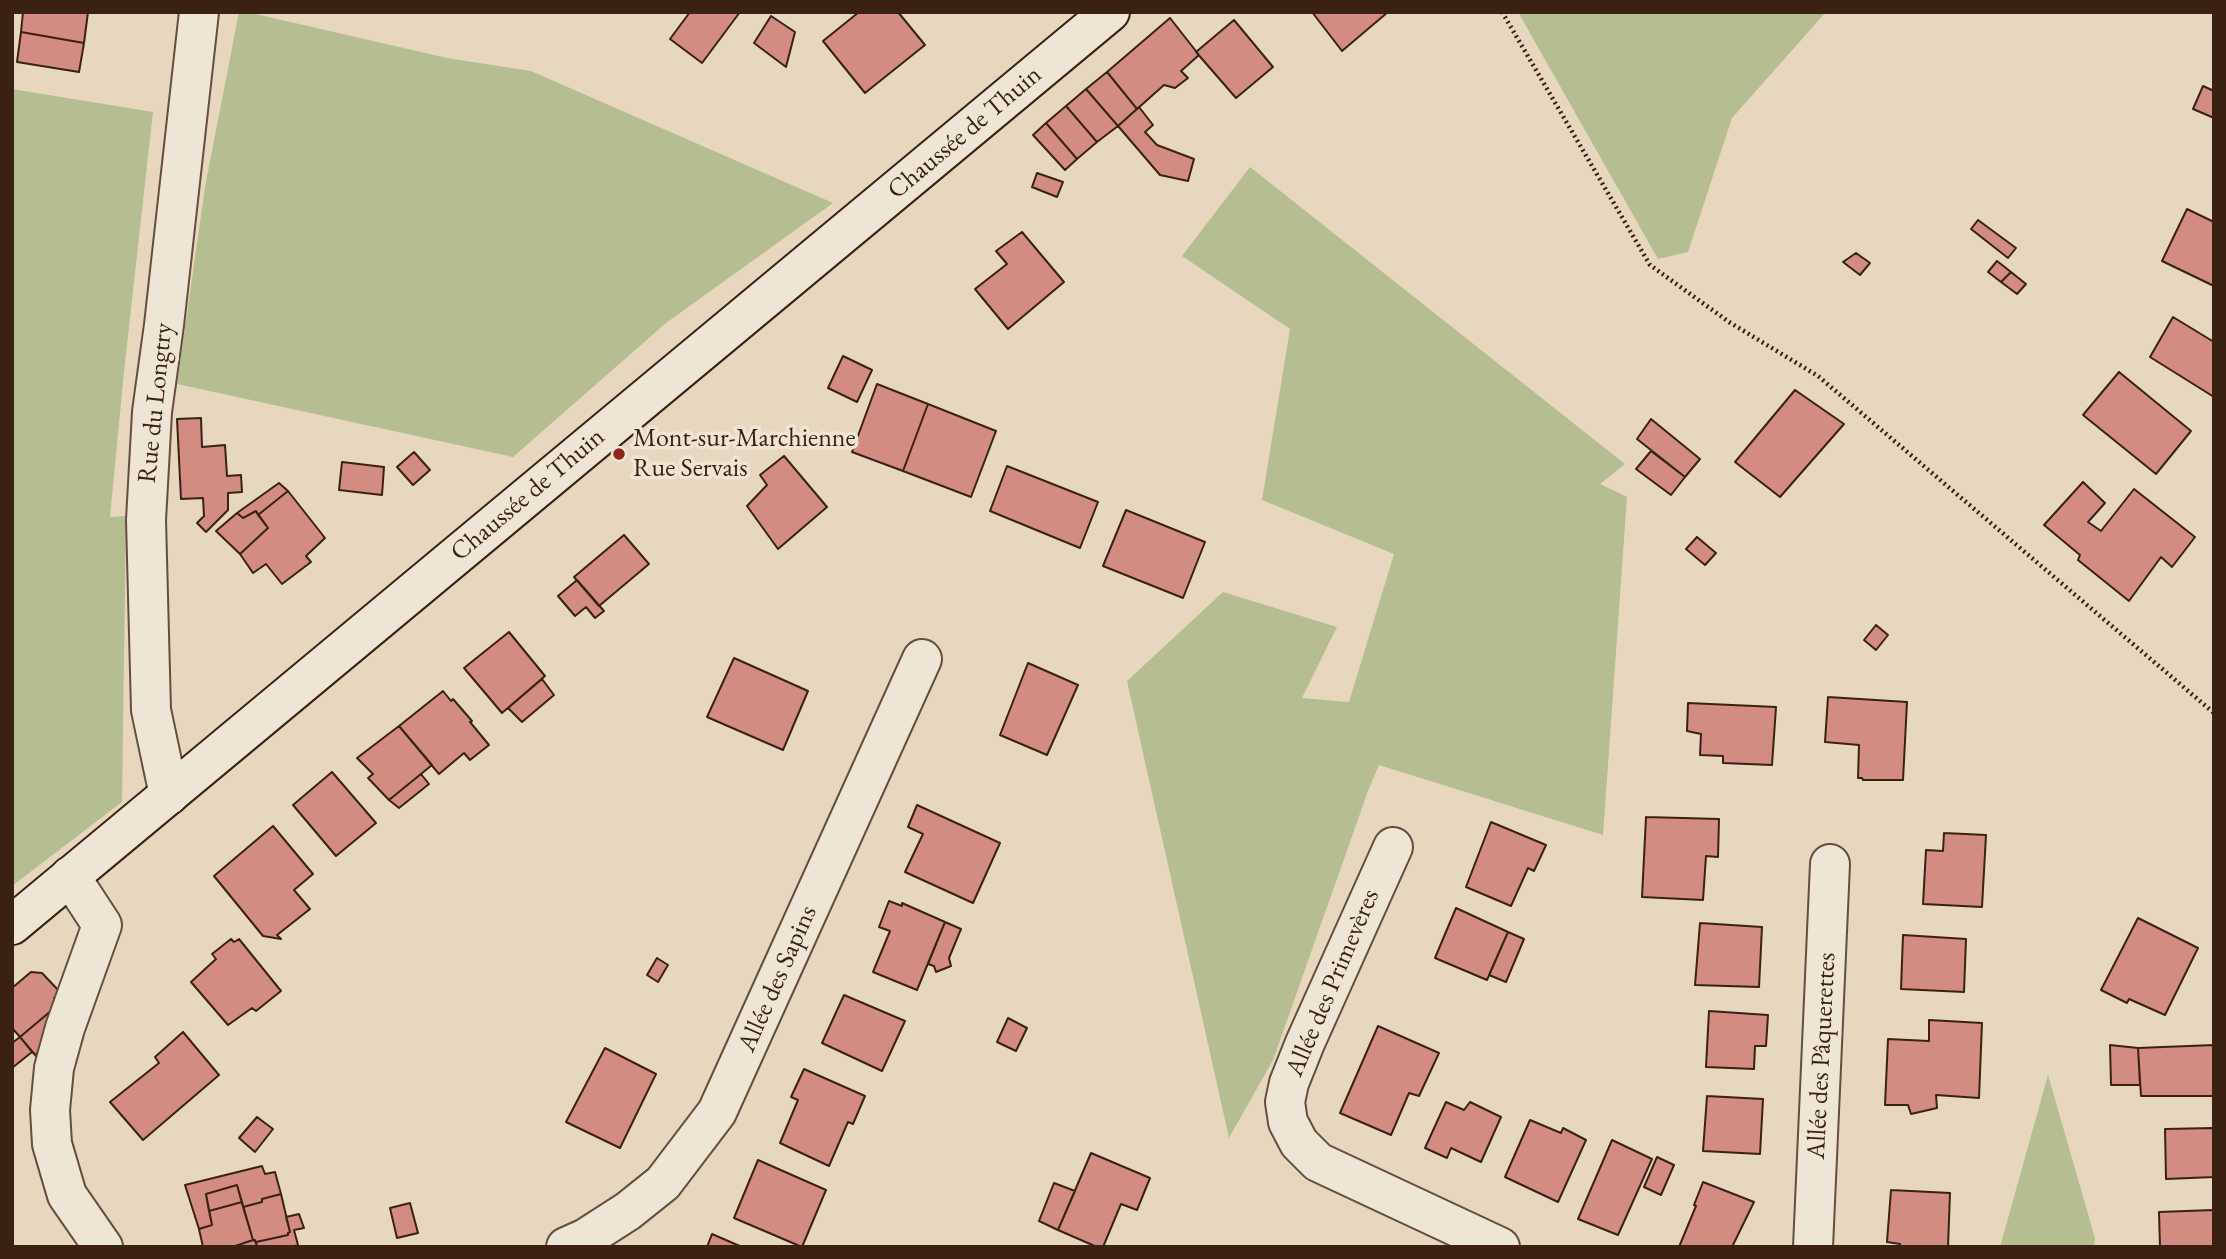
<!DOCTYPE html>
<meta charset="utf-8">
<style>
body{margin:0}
#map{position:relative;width:2226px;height:1259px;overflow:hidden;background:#e7d7bf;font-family:"EB Garamond",serif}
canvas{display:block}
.frame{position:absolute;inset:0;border:14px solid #3a2112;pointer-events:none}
</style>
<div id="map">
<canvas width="2226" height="1259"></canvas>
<div class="frame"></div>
</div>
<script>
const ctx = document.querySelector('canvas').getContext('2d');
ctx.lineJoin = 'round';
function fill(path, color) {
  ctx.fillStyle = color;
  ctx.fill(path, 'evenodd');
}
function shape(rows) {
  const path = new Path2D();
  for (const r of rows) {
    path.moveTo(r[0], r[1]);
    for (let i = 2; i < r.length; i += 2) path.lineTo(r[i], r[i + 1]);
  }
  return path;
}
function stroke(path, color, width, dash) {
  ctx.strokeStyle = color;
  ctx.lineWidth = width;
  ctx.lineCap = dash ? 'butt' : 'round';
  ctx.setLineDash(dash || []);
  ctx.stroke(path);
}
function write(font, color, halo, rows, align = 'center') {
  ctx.font = font + ' "EB Garamond",serif';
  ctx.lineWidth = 7;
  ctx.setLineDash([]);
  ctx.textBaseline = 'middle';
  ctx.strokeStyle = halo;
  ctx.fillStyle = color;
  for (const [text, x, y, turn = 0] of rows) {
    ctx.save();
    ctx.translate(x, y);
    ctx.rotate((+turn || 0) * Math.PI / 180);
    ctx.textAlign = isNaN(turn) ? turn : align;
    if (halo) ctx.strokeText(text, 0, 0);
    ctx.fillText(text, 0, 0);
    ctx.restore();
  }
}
fill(shape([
 [239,12,247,12,447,58,531,71,833,203,666,323,513,457,177,384,205,187],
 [1518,12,1826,12,1732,118,1688,252,1658,259],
 [12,89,153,112,124,372,110,517,126,516,122,802,12,886],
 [1250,167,1625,464,1600,484,1627,497,1603,835,1379,765,1368,791,1273,1060,1229,1138,1127,681,1223,592,1337,627,1302,698,1349,702,1394,554,1262,500,1290,329,1182,256],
 [2048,1075,2095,1238,2094,1247,2000,1247]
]), '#b6be91');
const building = shape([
 [23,12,88,12,84,43,21,32,23,12],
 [690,12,740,12,702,63,670,39,690,12],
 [859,12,898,12,925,45,865,93,823,41,859,12],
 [1312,12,1388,12,1342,51,1312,12],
 [771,16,795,32,786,67,754,43,771,16],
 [1170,18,1199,55,1181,71,1188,78,1175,88,1164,85,1137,109,1107,72,1170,18],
 [1234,20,1273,67,1236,98,1196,52,1234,20],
 [21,32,84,43,79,72,17,62,21,32],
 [1107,72,1137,109,1118,126,1086,89,1107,72],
 [2203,86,2214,91,2214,118,2193,109,2203,86],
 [1086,89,1118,126,1097,142,1066,106,1086,89],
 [1066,106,1097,142,1077,159,1046,123,1066,106],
 [1139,107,1153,125,1145,132,1157,145,1194,159,1188,181,1160,175,1118,126,1139,107],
 [1046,123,1077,159,1065,170,1033,135,1046,123],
 [1037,173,1063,182,1057,197,1032,187,1037,173],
 [2187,209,2214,222,2214,286,2162,261,2187,209],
 [1978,220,2016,248,2008,258,1971,229,1978,220],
 [1022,232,1064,282,1008,329,975,289,1007,264,996,251,1022,232],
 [1856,253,1870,263,1860,275,1843,262,1856,253],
 [1997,261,2011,272,2001,282,1988,272,1997,261],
 [2011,272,2026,284,2017,294,2001,282,2011,272],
 [2173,317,2214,342,2214,397,2150,357,2173,317],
 [843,356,872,370,857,402,828,388,843,356],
 [2119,372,2191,431,2156,474,2083,415,2119,372],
 [877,384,928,404,903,471,852,452,877,384],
 [1795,390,1844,424,1780,497,1735,462,1795,390],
 [928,404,996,431,971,497,903,471,928,404],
 [201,418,202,447,225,445,227,476,241,475,242,492,228,493,228,510,206,532,197,523,204,516,203,498,181,499,177,419,201,418],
 [1651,419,1700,459,1685,477,1637,439,1651,419],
 [1651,451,1685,477,1671,495,1636,469,1651,451],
 [414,452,430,470,413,485,397,467,414,452],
 [784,456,827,507,778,549,747,506,767,485,760,475,784,456],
 [342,462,384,467,382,495,339,490,342,462],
 [1007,466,1098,502,1080,548,990,511,1007,466],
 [2083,482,2105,503,2088,522,2101,531,2134,489,2195,537,2172,567,2161,557,2129,601,2078,560,2080,555,2044,525,2083,482],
 [279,483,288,491,258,515,256,511,243,518,237,513,279,483],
 [288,491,325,538,306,556,311,562,282,584,266,564,253,573,240,554,268,528,258,515,288,491],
 [1126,510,1205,542,1183,598,1103,566,1126,510],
 [256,511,268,528,240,554,216,531,237,513,243,518,256,511],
 [624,535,649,564,599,606,574,577,624,535],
 [1697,537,1716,553,1705,565,1686,549,1697,537],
 [577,580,604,611,595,618,586,607,575,616,558,596,577,580],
 [1876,625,1888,635,1876,650,1864,640,1876,625],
 [509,632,545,676,502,713,464,668,509,632],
 [734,658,808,691,783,750,707,717,734,658],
 [1028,663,1078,685,1047,755,1000,735,1028,663],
 [542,679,554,695,522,722,508,708,542,679],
 [443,691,451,701,453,699,472,721,470,722,489,745,470,760,464,753,439,774,399,726,443,691],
 [1828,697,1907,702,1903,780,1863,780,1862,778,1858,778,1859,745,1825,742,1828,697],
 [1688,703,1776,707,1772,765,1723,763,1723,756,1700,755,1701,734,1687,731,1688,703],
 [399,726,432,765,389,800,368,778,373,774,357,758,399,726],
 [332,772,376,823,336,856,293,805,332,772],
 [421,774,429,784,399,808,389,800,421,774],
 [917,805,1000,843,973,903,905,872,923,834,908,827,917,805],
 [1646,817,1719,819,1718,857,1706,856,1703,900,1642,897,1646,817],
 [1491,822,1546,845,1534,871,1528,868,1511,906,1466,887,1491,822],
 [273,826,313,874,294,890,310,909,277,935,281,939,263,936,214,876,273,826],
 [1944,833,1986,835,1982,907,1923,904,1926,850,1943,851,1944,833],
 [889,901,902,906,902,903,945,922,917,990,873,972,890,931,879,927,889,901],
 [1456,908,1508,932,1487,980,1435,958,1456,908],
 [2138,918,2198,948,2165,1015,2129,999,2127,1003,2101,990,2138,918],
 [945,922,961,929,949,958,951,966,936,972,934,966,928,964,945,922],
 [1700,923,1762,927,1759,987,1695,985,1700,923],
 [1508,932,1524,939,1506,982,1489,975,1508,932],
 [1903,935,1966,939,1964,992,1901,989,1903,935],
 [231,939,234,942,239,939,281,991,256,1011,252,1008,228,1025,191,982,216,959,212,954,231,939],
 [657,958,668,965,658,982,647,975,657,958],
 [31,972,42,973,60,992,54,998,58,1005,20,1037,12,1028,12,988,31,972],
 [844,995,905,1021,882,1071,822,1043,844,995],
 [58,1005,36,1056,20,1037,58,1005],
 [1709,1011,1768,1015,1766,1046,1755,1046,1754,1069,1706,1067,1709,1011],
 [1008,1018,1027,1028,1016,1051,997,1042,1008,1018],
 [1929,1020,1982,1023,1979,1098,1936,1095,1937,1108,1911,1114,1908,1105,1885,1105,1888,1039,1929,1041,1929,1020],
 [1378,1026,1439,1053,1419,1096,1409,1093,1391,1135,1340,1113,1378,1026],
 [183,1032,219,1075,143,1140,110,1102,159,1063,155,1057,183,1032],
 [20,1037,32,1052,12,1068,12,1043,20,1037],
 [2110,1045,2138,1048,2140,1085,2111,1085,2110,1045],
 [2214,1045,2214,1096,2141,1096,2138,1048,2214,1045],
 [605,1048,656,1074,620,1148,566,1122,605,1048],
 [804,1069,865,1096,853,1124,848,1122,829,1166,780,1143,798,1100,791,1097,804,1069],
 [1707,1096,1763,1099,1760,1154,1703,1151,1707,1096],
 [1446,1102,1464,1110,1470,1102,1501,1117,1481,1162,1451,1148,1447,1158,1425,1148,1446,1102],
 [257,1117,273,1129,255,1152,239,1138,257,1117],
 [1530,1120,1561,1133,1563,1128,1586,1140,1558,1202,1505,1177,1530,1120],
 [2214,1128,2214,1177,2166,1179,2165,1129,2214,1128],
 [1612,1140,1652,1159,1618,1235,1578,1219,1612,1140],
 [1091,1153,1150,1178,1137,1210,1121,1204,1103,1247,1097,1247,1058,1230,1091,1153],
 [1657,1157,1674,1165,1661,1195,1644,1187,1657,1157],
 [758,1160,826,1190,802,1247,734,1218,758,1160],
 [262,1166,265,1174,275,1172,281,1194,262,1199,262,1202,243,1207,237,1185,206,1194,212,1225,199,1229,185,1185,262,1166],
 [1703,1182,1754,1202,1732,1247,1679,1247,1696,1206,1694,1205,1703,1182],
 [1054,1183,1075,1191,1058,1230,1039,1221,1054,1183],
 [237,1185,242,1202,209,1211,206,1194,237,1185],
 [1891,1190,1950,1193,1948,1247,1900,1247,1900,1244,1887,1242,1891,1190],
 [281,1194,290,1232,288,1233,288,1235,256,1242,253,1240,243,1207,262,1202,262,1199,281,1194],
 [242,1202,253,1240,232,1247,203,1247,199,1229,212,1225,209,1211,242,1202],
 [410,1203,418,1233,397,1238,390,1208,410,1203],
 [2213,1210,2214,1247,2160,1247,2159,1212,2213,1210],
 [299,1214,304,1228,294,1230,298,1245,292,1247,257,1247,256,1242,288,1235,288,1233,290,1232,286,1217,299,1214],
 [712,1234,742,1247,707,1247,712,1234],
 [253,1240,255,1240,257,1247,232,1247,253,1240]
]);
fill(building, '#d38c82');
stroke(building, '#3a2112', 2);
const street = shape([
 [169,795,151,710,146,520,152,412,164,325,199,12],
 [1393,847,1305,1043,1289,1083,1285,1102,1288,1122,1299,1143,1318,1162,1500,1247],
 [70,876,102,925,65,1028,54,1068,50,1110,52,1144,67,1195,103,1247],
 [566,1247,586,1238,628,1211,663,1183,717,1112,922,659],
 [1813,1247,1830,864]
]);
const secondary = shape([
 [12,925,1110,12]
]);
stroke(street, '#654e3d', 42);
stroke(secondary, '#3a2112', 42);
stroke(shape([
 [1502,12,1650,265,1729,322,1818,376,2214,713]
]), '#3a2112', 4.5, [2, 3.5]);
stroke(street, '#efe5d5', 38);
stroke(secondary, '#efe5d5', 38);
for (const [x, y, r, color] of [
 [619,454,7,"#8f2418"]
]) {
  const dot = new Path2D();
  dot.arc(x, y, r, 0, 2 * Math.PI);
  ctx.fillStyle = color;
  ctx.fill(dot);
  stroke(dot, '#efe5d5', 2.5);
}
write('26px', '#3a2112', '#efe5d5', [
 ["Chaussée de Thuin",965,133,-40],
 ["Rue du Longtry",156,403,-84],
 ["Chaussée de Thuin",528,495,-40],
 ["Allée des Sapins",778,979,-66],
 ["Allée des Primevères",1333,983,-67],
 ["Allée des Pâquerettes",1822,1056,-87]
]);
write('26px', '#3a2112', '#efe5d5', [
 ["Mont-sur-Marchienne",633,439],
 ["Rue Servais",633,469]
], 'left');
</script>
